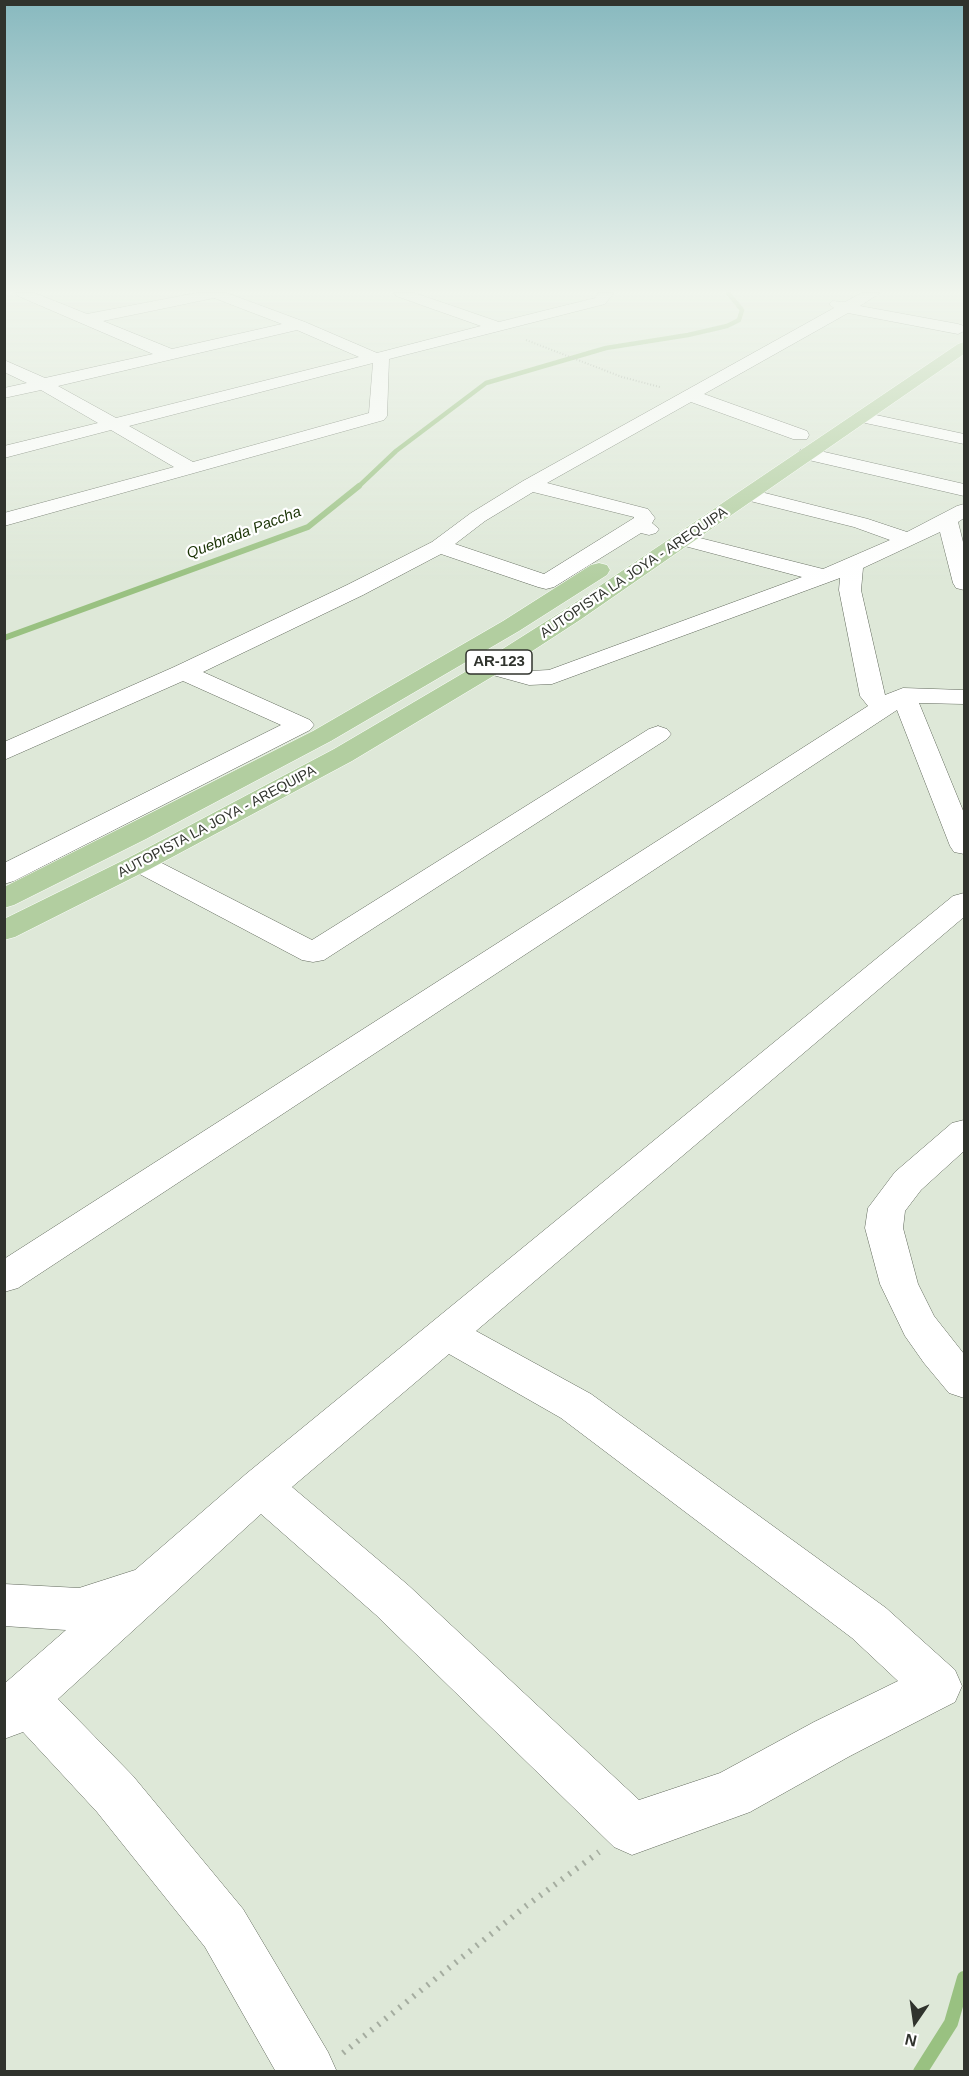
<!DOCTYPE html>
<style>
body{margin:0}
#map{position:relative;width:969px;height:2076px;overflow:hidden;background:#dee8d8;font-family:Arial,sans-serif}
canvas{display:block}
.frame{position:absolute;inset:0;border:6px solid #30332d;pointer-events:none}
.north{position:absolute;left:885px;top:1992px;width:60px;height:60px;-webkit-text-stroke:4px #fff;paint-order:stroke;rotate:193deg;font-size:16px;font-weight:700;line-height:24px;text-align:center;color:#30332d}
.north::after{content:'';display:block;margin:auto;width:21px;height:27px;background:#30332d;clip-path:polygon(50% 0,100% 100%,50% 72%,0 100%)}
</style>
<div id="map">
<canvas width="969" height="2076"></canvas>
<div class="frame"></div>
<div class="north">N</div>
</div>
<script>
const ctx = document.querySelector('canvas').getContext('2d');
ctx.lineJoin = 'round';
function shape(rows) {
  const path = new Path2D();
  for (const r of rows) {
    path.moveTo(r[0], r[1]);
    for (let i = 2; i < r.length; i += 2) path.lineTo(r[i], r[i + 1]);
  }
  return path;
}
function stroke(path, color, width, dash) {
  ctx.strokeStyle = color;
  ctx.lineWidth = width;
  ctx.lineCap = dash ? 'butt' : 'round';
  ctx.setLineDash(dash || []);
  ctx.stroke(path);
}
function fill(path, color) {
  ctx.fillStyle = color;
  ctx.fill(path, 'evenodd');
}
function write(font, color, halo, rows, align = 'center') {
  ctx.font = font + ' Arial,sans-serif';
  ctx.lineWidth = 4.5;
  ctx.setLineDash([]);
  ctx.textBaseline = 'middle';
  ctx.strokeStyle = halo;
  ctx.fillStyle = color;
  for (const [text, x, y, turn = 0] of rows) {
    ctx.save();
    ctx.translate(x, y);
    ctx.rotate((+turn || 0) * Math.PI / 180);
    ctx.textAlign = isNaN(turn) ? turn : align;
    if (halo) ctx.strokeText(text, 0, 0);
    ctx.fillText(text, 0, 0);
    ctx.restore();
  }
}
stroke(shape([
 [357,488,396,451,486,383,606,348,688,335,727,326,739,320,742,310,728,293]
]), '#99c181', 4.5);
stroke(shape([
 [4,638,308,527,359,486]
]), '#99c181', 6);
stroke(shape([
 [920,2072,951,2023,964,1978]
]), '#99c181', 14);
const minor = shape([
 [15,293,35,293,87,314,196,293,227,293,305,322,377,353,481,326,396,296,394,293,415,293,499,322,595,298,598,293,614,293,605,304,389,359,387,416,384,420,4,526,4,513,174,467,111,430,4,458,4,446,98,423,41,390,4,398,4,388,27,383,4,372,4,360,45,378,153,354,18,296,15,293],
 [214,298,282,324,172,349,103,321,214,298],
 [297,330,359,357,116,418,58,386,297,330],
 [373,363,369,413,193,462,129,426,373,363],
 [861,293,880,293,860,306,958,324,964,326,964,331,958,334,848,313,704,394,807,431,809,435,807,439,793,439,691,402,547,483,648,509,655,518,652,523,659,529,656,533,649,535,641,533,554,587,546,589,538,587,441,554,363,595,203,672,310,720,314,725,310,730,14,881,4,884,4,863,281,725,183,681,4,760,4,742,174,667,347,585,432,542,471,513,523,481,834,308,829,304,832,301,845,302,861,293],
 [533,492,634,517,634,518,544,574,455,544,485,521,533,492],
 [862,412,964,434,964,444,856,421,853,417,856,413,862,412],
 [807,448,964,484,964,496,800,458,798,454,800,450,807,448],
 [749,489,868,519,907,532,957,506,964,504,964,518,958,522,964,546,964,590,956,588,953,583,940,532,863,568,861,590,885,695,903,688,964,690,964,704,919,703,964,813,964,854,954,852,950,846,897,710,18,1288,4,1292,4,1259,868,706,860,696,839,590,840,578,552,684,529,685,482,672,479,667,482,662,491,660,530,671,549,670,802,577,677,544,673,540,677,536,684,534,823,569,890,540,854,527,742,499,739,495,742,491,749,489],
 [658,726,667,729,671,734,667,739,324,960,313,962,302,960,130,869,126,863,130,857,140,854,150,857,312,940,649,729,658,726],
 [964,893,964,917,476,1331,591,1394,886,1608,955,1670,962,1686,955,1702,850,1756,750,1812,632,1855,614,1847,376,1615,261,1514,58,1699,133,1776,243,1909,328,2052,337,2072,276,2072,205,1947,97,1812,23,1732,4,1739,4,1684,66,1630,4,1626,4,1584,79,1588,135,1570,246,1474,953,896,964,893],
 [449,1354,561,1418,852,1638,898,1681,814,1722,720,1773,639,1800,408,1585,292,1487,449,1354],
 [964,1120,964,1151,921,1190,905,1211,903,1228,918,1284,934,1316,964,1354,964,1398,949,1393,924,1363,905,1336,880,1284,865,1228,868,1208,895,1172,952,1123,964,1120]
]);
const major = shape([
 [964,342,964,354,580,620,500,672,352,761,150,869,15,937,4,940,4,919,130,857,334,749,482,662,564,610,958,344,964,342],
 [599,563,607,565,610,570,607,575,519,631,331,741,146,839,14,905,4,908,4,887,313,731,503,621,591,565,599,563]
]);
stroke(minor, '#61695c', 1);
stroke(major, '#fff', 1);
stroke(shape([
 [526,340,622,377,660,387]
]), '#a5ada0', 2, [1, 2]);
stroke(shape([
 [343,2053,526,1906,599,1852]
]), '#a5ada0', 6, [2, 7]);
fill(minor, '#fff');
fill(major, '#b2cea0');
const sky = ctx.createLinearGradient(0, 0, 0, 583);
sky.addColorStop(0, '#88b9bf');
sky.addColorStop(0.5, '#f0f5ed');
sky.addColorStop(1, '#f0f5ed00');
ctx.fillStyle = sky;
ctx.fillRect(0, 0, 969, 583);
write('14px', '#30332d', '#fff', [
 ["AUTOPISTA LA JOYA - AREQUIPA",634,573,-34],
 ["AUTOPISTA LA JOYA - AREQUIPA",217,822,-28]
]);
write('italic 15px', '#1a3305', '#fff', [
 ["Quebrada Paccha",244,533,-21]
]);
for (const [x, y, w] of [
 [499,662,66]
]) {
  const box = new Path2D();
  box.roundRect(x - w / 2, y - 12, w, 24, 4.5);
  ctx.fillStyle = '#fff';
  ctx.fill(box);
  stroke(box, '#30332d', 1.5);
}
write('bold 15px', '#30332d', null, [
 ["AR-123",499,662]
]);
</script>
